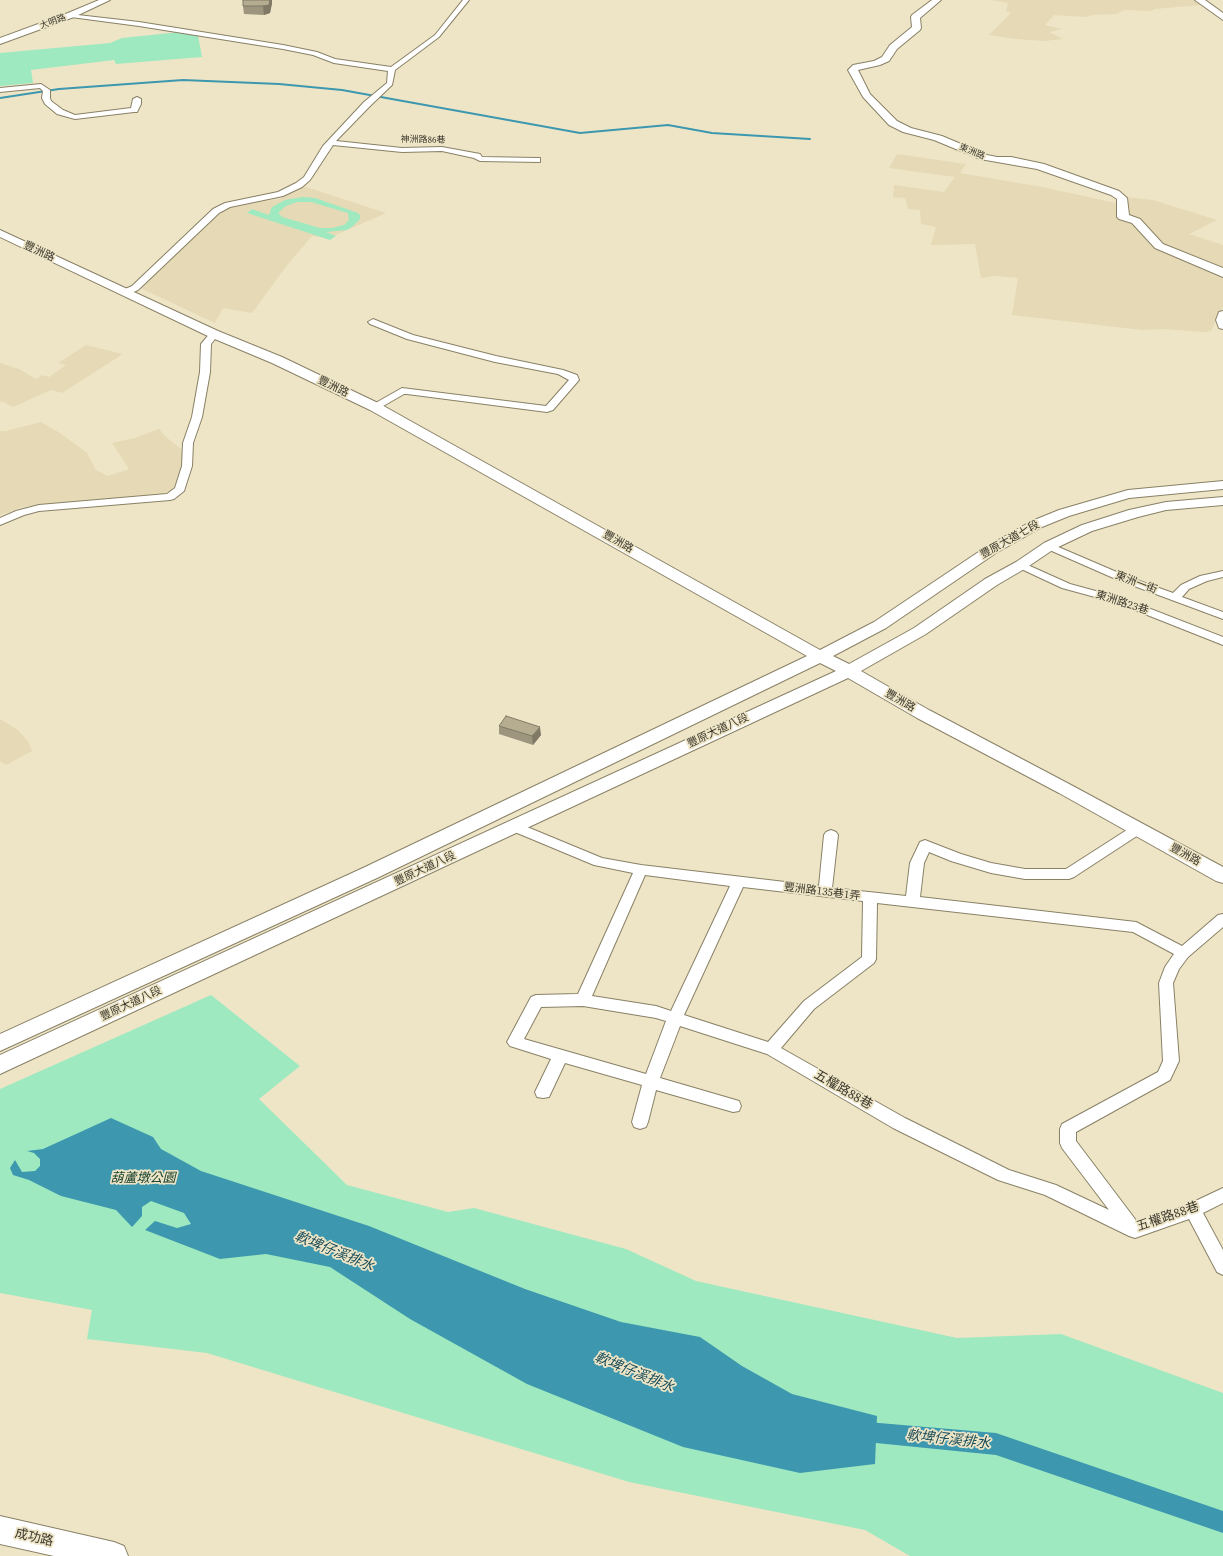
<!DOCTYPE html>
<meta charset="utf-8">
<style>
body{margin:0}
canvas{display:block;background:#eee5c7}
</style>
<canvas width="1223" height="1556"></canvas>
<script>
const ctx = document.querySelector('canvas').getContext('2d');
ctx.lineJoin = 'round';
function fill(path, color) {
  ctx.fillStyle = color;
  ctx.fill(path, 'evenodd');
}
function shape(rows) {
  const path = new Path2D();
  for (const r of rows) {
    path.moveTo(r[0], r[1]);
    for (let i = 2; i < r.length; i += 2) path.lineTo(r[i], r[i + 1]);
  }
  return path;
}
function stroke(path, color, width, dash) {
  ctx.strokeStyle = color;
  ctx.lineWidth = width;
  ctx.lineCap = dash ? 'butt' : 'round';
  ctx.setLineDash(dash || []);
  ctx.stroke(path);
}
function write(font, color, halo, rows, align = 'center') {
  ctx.font = font + ' "Source Serif 4","Noto Sans TC",serif';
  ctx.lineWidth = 3.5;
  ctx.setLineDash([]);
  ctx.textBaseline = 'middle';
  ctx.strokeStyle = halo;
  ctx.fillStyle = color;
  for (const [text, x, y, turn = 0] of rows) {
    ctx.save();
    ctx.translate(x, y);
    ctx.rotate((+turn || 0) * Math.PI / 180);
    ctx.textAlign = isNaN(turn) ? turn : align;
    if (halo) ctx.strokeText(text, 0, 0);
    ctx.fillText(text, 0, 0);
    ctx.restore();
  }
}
fill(shape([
 [991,0,1195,0,1201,5,1155,9,1152,11,1124,10,1116,14,1093,15,1085,17,1054,15,1045,25,1062,29,1049,32,1063,39,1044,41,1016,39,989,35,1011,13,1006,11,1008,3],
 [897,154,966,164,960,173,1042,187,1125,205,1126,197,1153,200,1217,220,1189,234,1223,245,1223,307,1211,331,1205,332,1161,329,1142,330,1012,315,1018,278,996,276,981,278,975,244,931,245,936,227,921,224,920,210,908,209,905,198,893,197,894,185,944,192,955,177,889,168],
 [303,186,386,213,329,238,312,236,288,264,252,313,223,308,215,323,136,286,229,206,279,199],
 [86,345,123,354,62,393,51,390,13,407,2,401,0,402,0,363,19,369,36,379,42,375,49,377,66,365,58,363],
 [41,422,60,433,87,453,96,470,108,476,129,469,112,443,135,438,159,429,166,437,186,453,182,472,172,490,165,493,102,501,43,504,23,507,0,515,0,431,6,431],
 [0,719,18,730,29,743,32,751,6,765,0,761]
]), '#e5dab5');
fill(shape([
 [180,32,198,35,202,57,116,64,114,60,31,70,33,83,0,86,0,53,110,43,122,38],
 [303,197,315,198,358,213,360,215,360,219,353,226,347,230,326,232,336,236,330,240,247,213,252,209,269,215,272,207,285,200],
 [297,202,311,202,348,213,349,220,344,225,332,228,320,228,282,217,279,214,279,212,286,206],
 [211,995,300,1066,259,1099,347,1185,448,1212,474,1208,626,1249,696,1281,957,1338,1061,1334,1223,1393,1223,1556,910,1556,865,1530,629,1482,207,1353,87,1339,92,1310,0,1293,0,1089]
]), '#9ee9c0');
fill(shape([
 [111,1118,153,1137,161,1149,201,1171,369,1226,525,1289,621,1322,700,1337,742,1366,792,1394,877,1416,875,1464,800,1473,683,1447,527,1384,410,1319,330,1267,266,1254,220,1259,145,1230,155,1221,177,1228,191,1224,184,1213,151,1201,142,1207,142,1216,132,1227,116,1210,61,1196,29,1180,13,1175,10,1168,15,1160,22,1172,35,1171,40,1166,40,1159,34,1153,27,1151,43,1149]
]), '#3d98af');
stroke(shape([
 [0,98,59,89,183,80,279,84,342,90,580,133,668,125,712,133,810,139]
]), '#3d98af', 2);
fill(shape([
 [856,1421,996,1433,1223,1511,1223,1533,996,1455,856,1441,848,1438,845,1431,848,1424,856,1421]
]), '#3d98af');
const street = shape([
 [463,0,469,0,439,37,395,70,392,85,370,106,336,141,402,148,442,147,480,154,482,157,537,158,540,158,540,162,480,161,474,158,442,151,402,152,333,145,310,180,302,187,283,196,230,207,219,213,138,290,129,294,123,294,122,292,123,290,132,286,213,209,225,203,278,192,296,183,304,177,323,146,364,102,387,83,388,71,334,63,313,55,283,49,139,26,71,17,69,16,69,14,139,22,283,45,317,52,335,59,391,67,435,35,463,0],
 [41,84,50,90,50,98,51,101,63,110,75,115,131,108,133,99,137,97,141,99,141,104,137,112,134,112,75,119,57,114,45,104,42,98,43,91,40,88,0,92,0,88,41,84],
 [373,319,413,335,496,356,563,370,577,375,579,380,553,410,547,412,407,394,404,394,378,409,372,409,370,407,372,405,402,388,546,406,569,380,558,374,495,362,407,339,370,324,368,322,373,319],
 [214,331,219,334,211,344,210,372,202,417,193,443,192,466,184,491,174,499,170,500,39,511,24,515,0,525,0,518,16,511,39,505,167,494,175,488,182,466,183,443,192,417,200,372,201,344,211,332,214,331],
 [1049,543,1126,576,1173,593,1181,585,1200,576,1223,571,1223,577,1207,581,1189,589,1182,597,1223,612,1223,619,1118,580,1045,548,1044,546,1049,543],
 [1021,562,1070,584,1125,599,1223,637,1223,645,1117,603,1062,588,1017,567,1015,565,1021,562],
 [515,822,602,858,641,865,819,886,824,835,826,832,831,830,836,832,838,835,832,888,906,896,910,863,920,842,925,840,930,842,961,854,991,863,1025,869,1066,869,1133,826,1138,824,1143,826,1145,829,1143,832,1074,877,1069,879,1025,879,991,873,951,861,929,852,924,863,920,897,1136,922,1182,946,1218,915,1223,914,1223,927,1188,957,1179,969,1173,983,1179,1061,1170,1080,1076,1132,1076,1141,1138,1223,1187,1205,1223,1188,1223,1203,1203,1213,1223,1250,1223,1275,1217,1272,1189,1219,1135,1238,1129,1236,1045,1195,998,1180,893,1128,767,1054,680,1026,660,1078,739,1101,741,1106,739,1111,733,1112,656,1090,648,1122,646,1127,640,1129,634,1127,632,1122,642,1085,565,1063,549,1097,543,1098,537,1097,535,1092,551,1059,510,1046,507,1042,531,997,536,995,578,994,633,873,594,865,510,830,508,827,510,824,515,822],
 [645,875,730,886,671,1011,656,1006,592,996,645,875],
 [743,887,863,901,862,957,804,1001,768,1042,684,1015,743,887],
 [877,903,1133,932,1174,954,1165,967,1159,983,1163,1061,1158,1072,1062,1124,1060,1129,1060,1143,1062,1148,1109,1210,1056,1185,1009,1170,905,1118,781,1048,814,1009,874,963,876,959,877,903],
 [583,1006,656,1018,666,1021,646,1074,524,1039,541,1007,583,1006]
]);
const secondary = shape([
 [99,0,110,0,74,17,0,44,0,38,68,13,99,0],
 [932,0,941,0,920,18,921,28,920,30,897,49,889,61,880,65,858,70,870,94,897,121,911,128,942,136,987,155,997,157,1011,157,1044,164,1119,191,1127,198,1129,215,1140,219,1163,244,1223,268,1223,277,1155,248,1132,223,1119,219,1117,217,1117,199,1111,195,1037,169,980,159,934,140,903,132,889,125,863,97,848,70,853,65,874,61,882,57,890,45,912,27,911,17,912,15,932,0],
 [1195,0,1205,0,1223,13,1223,20,1195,0],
 [0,230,218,331,282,357,380,404,820,650,874,622,986,547,1032,521,1059,510,1128,490,1223,481,1223,489,1129,498,1069,516,1042,527,996,553,886,628,833,656,849,664,914,628,985,579,1016,562,1044,543,1082,525,1129,510,1166,502,1223,497,1223,505,1166,510,1138,517,1092,531,1054,549,1026,568,997,585,926,634,861,671,929,710,1071,785,1223,867,1223,883,1216,881,1059,793,917,718,848,678,0,1074,0,1055,836,671,820,663,377,878,0,1051,0,1034,363,868,807,656,370,410,272,363,210,337,0,237,0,230],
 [1223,311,1223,329,1219,328,1216,320,1219,312,1223,311],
 [0,1516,114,1542,124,1546,128,1556,54,1556,0,1544,0,1516]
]);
stroke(street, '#898166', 2);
stroke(secondary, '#898166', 2);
fill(street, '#fff');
fill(secondary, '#fff');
fill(shape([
 [243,0,272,0,272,3,270,13,264,15,244,14,243,6],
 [499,726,541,735,533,745,499,734]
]), '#9d957d');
fill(shape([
 [270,0,272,0,272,3,270,13,264,15,263,6],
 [540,727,541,735,533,745,532,736]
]), '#7f7966');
const building = shape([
 [243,0,270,0,269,5,263,6,243,6,243,0],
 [506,716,540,727,532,736,499,726,506,716]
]);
fill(building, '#b6ad91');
stroke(building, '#7f7966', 1);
write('9px', '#3c382c', '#eee5c7', [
 ["大明路",53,22,-20],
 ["神洲路86巷",423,140,1],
 ["東洲路",972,152,22]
]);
write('11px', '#3c382c', '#eee5c7', [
 ["豐洲路",39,252,25],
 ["豐洲路",333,387,26],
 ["豐原大道七段",1010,540,-29],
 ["豐洲路",618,542,30],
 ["東洲一街",1136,583,21],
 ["東洲路23巷",1122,603,18],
 ["豐洲路",900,701,30],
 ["豐原大道八段",718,731,-25],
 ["豐洲路",1185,855,29],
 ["豐原大道八段",425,869,-25],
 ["豐洲路135巷1弄",822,892,7],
 ["豐原大道八段",131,1004,-25]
]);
write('13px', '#3c382c', '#eee5c7', [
 ["五權路88巷",843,1090,30],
 ["五權路88巷",1168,1217,-19],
 ["成功路",34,1538,13]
]);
write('italic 13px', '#17402c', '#eee5c7', [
 ["葫蘆墩公園",143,1179]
]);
write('italic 14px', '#184c58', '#eee5c7', [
 ["軟埤仔溪排水",334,1252,22],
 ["軟埤仔溪排水",634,1373,22],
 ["軟埤仔溪排水",948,1440,6]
]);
</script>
